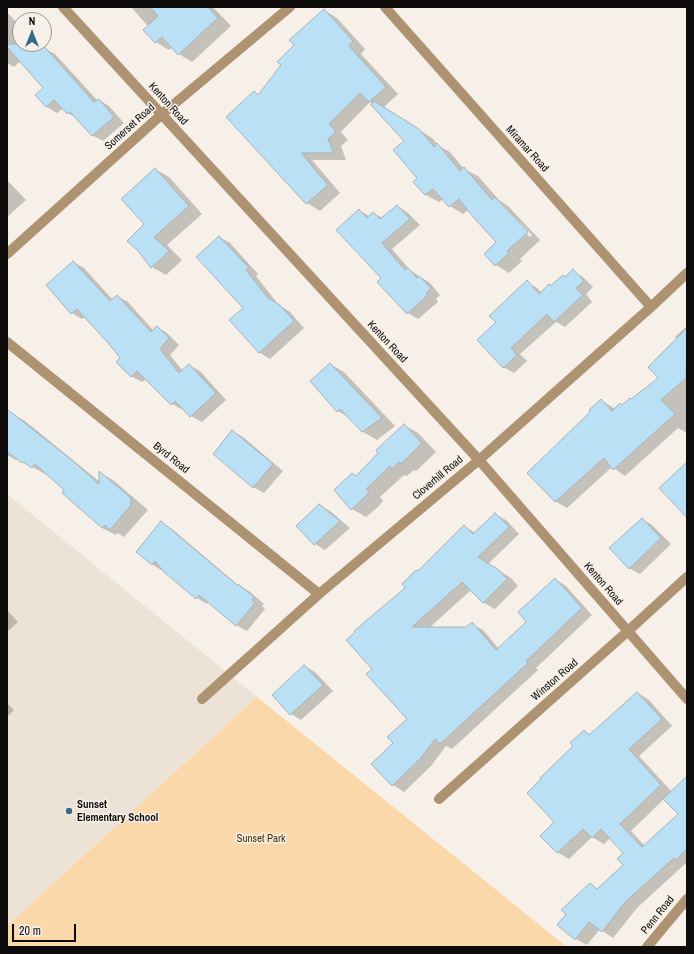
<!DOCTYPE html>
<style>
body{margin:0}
#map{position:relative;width:694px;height:954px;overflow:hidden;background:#f6f0e9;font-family:"Archivo Narrow",sans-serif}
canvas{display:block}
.frame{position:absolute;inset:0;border:8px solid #0e0c0a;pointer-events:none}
.north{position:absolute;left:12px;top:12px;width:40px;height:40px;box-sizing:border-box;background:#f6f0e9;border:1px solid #999590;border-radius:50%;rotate:0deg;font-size:11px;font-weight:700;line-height:16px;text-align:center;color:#0e0c0a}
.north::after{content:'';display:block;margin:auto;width:14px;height:18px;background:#356a86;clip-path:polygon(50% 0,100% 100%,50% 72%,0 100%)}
.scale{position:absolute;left:12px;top:924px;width:64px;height:18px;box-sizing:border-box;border:2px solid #0e0c0a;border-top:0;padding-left:5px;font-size:12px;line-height:14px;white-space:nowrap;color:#0e0c0a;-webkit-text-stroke:3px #f6f0e9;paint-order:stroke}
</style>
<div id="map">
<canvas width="694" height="954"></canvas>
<div class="frame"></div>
<div class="north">N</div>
<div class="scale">20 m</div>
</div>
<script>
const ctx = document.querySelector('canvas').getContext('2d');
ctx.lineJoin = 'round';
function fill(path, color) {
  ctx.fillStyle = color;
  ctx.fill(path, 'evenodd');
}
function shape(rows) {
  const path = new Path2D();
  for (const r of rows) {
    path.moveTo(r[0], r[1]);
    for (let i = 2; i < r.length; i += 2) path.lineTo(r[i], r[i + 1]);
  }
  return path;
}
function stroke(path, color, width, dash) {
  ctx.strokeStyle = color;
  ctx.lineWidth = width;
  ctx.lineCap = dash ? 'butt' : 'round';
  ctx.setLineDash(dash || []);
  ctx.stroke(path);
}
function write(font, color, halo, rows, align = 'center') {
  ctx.font = font + ' "Archivo Narrow",sans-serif';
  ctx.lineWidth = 3;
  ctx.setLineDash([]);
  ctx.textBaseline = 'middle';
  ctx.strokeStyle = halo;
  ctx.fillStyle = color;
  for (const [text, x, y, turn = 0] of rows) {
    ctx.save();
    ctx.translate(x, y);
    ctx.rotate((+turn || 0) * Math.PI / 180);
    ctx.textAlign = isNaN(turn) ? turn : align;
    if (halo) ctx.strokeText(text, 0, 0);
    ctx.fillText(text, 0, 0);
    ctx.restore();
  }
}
fill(shape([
 [7,494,257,697,7,926]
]), '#ece3d6');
fill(shape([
 [257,697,567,947,7,947,7,926]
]), '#fad8a9');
fill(shape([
 [131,7,213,7,231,26,192,62,179,54,172,47,169,50,156,42,145,30,148,26],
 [324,10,337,18,365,49,361,54,398,94,384,107,432,138,439,146,450,152,464,169,478,176,499,200,508,206,540,240,520,259,522,261,509,273,496,265,498,242,468,210,463,214,450,206,443,199,439,202,426,195,415,182,419,178,405,141,370,102,341,132,348,140,341,146,346,160,312,160,340,193,320,211,307,203,302,197,254,93,259,95,295,45],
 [501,205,503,205,532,235,530,237],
 [7,12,20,26,20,44,36,44,55,54,98,101,99,100,109,106,124,123,103,141,92,135,78,119,68,113,63,108,57,113,47,107,37,95,45,88,21,61,14,67,7,63],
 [155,169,169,177,202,214,167,245,182,260,166,275,152,267,138,250,145,224],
 [7,180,26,200,7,217],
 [397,206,407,212,420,225,392,249,410,270,430,283,440,295,436,299,438,302,418,319,408,313,399,303,382,279,359,210,369,216,373,213,383,218],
 [219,237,230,243,258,274,256,276,278,304,290,312,304,328,270,359,260,353,230,320,244,308],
 [73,262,84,268,113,300,117,296,128,302,153,330,157,327,167,333,179,345,170,355,183,371,189,365,200,371,226,400,202,422,191,416,184,409,183,410,172,404,146,379,142,382,131,376,121,358,110,344,85,317,82,319,72,313],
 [573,271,583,277,593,287,586,294,592,302,565,327,556,322,520,354,527,361,514,373,503,367,497,322,527,282,537,288,542,293,566,277],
 [687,326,687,433,678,428,625,476,612,467,567,508,555,501,592,412,601,400,615,409,623,406,659,378,677,339,675,337],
 [330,364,344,372,395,426,377,440,363,432,350,418,338,411],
 [12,414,25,421,100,482,100,473,113,480,148,510,124,537,118,533,116,535,102,528,66,490,48,474,47,475,18,459,16,460,7,455,7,420],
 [404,425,418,433,436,452,416,471,414,470,407,476,404,475,380,497,383,501,378,507,366,517,352,509,357,477],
 [232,431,243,437,283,471,264,493,253,487],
 [319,505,330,511,350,528,325,550,315,544],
 [495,514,506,520,519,534,488,564,511,578,518,586,495,609,484,603,471,590,429,628,466,628,472,624,483,630,499,649,528,622,555,579,566,586,592,615,536,668,538,670,452,749,446,746,431,766,404,792,393,785,395,743,408,719,373,669,406,588,418,572,465,527,476,533],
 [642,519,652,525,671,544,640,574,629,568],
 [161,523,172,529,238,585,249,591,264,604,262,606,265,609,247,631,236,625,208,602,207,604,197,598,163,571,153,565,137,552],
 [7,610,18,622,7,632],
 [305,666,315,672,333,691,301,720,291,714],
 [638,693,649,700,672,726,639,756,672,792,687,778,687,822,664,799,631,831,645,846,687,832,687,865,685,864,637,908,613,938,600,929,587,945,576,939,558,925,590,885,598,889,624,865,625,854,610,838,604,844,592,837,569,859,557,852,556,822,575,747,584,731,591,735],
 [7,703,14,710,7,717]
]), '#0003');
const building = shape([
 [150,7,208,7,218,18,178,55,162,37,155,43,143,30,158,16,150,7],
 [324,9,353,41,349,46,386,87,369,102,360,93,329,124,336,132,328,139,334,153,301,153,328,185,306,204,226,117,254,91,258,95,281,65,277,62,294,45,289,40,324,9],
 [7,44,42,44,94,102,99,99,114,117,92,136,70,112,67,114,54,100,46,107,35,95,43,88,7,47,7,44],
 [374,101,419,129,434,147,437,143,460,171,464,167,492,200,495,197,528,232,507,251,509,253,495,266,484,254,496,242,474,218,459,199,449,207,433,189,425,195,413,182,417,178,393,150,404,141,371,105,374,101],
 [155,168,189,206,154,237,169,251,151,268,138,251,127,241,144,224,121,199,155,168],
 [397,205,410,219,382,243,405,270,408,268,417,278,419,276,431,288,426,293,428,295,407,314,377,282,381,278,336,230,359,209,367,218,373,212,380,219,397,205],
 [219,236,249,268,246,270,268,298,280,305,294,321,259,353,229,320,243,308,196,257,219,236],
 [73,261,110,301,117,295,151,332,157,326,169,338,160,349,179,373,189,364,216,393,190,417,175,401,171,405,137,371,131,377,116,362,120,358,109,344,77,309,71,314,46,285,73,261],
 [573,269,584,281,576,288,583,295,554,322,547,314,511,348,517,355,503,368,477,340,496,322,489,316,527,280,539,294,549,284,550,286,563,275,565,277,573,269],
 [687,328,686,378,661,400,675,414,613,470,604,458,555,502,527,473,590,412,589,410,601,399,612,411,620,403,622,405,630,398,631,399,658,378,648,367,687,328],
 [330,363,382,418,362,432,340,409,337,412,310,381,330,363],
 [7,409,73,461,99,484,99,471,131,498,131,505,110,530,105,525,102,528,62,493,64,490,35,464,32,468,23,462,22,463,7,452,7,409],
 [404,424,422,443,401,464,399,462,392,469,390,466,366,489,369,492,363,499,351,510,334,490,352,473,356,476,378,453,376,450,404,424],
 [232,430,273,464,253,488,213,454,232,430],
 [687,462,687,518,659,488,687,462],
 [319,504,340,521,314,545,296,526,319,504],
 [495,513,509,527,478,557,499,570,507,579,483,603,462,582,412,627,466,627,472,622,496,650,526,622,518,612,555,578,582,608,526,661,528,663,440,744,435,739,420,759,392,786,371,764,393,743,387,737,407,719,366,674,372,669,346,640,355,632,354,631,405,588,402,584,416,570,418,571,464,525,473,534,495,513],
 [642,518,661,538,629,569,609,548,642,518],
 [161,521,237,585,238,584,254,597,252,600,255,603,236,626,199,595,196,599,164,572,155,561,152,565,136,552,161,521],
 [304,665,323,685,290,715,272,695,304,665],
 [637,692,662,719,629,749,661,785,620,824,642,847,678,814,663,799,687,776,687,849,676,860,674,858,625,902,602,932,589,922,575,940,557,925,566,914,561,910,590,883,597,889,623,865,617,859,623,853,601,829,592,838,583,829,557,853,540,836,554,822,527,793,541,779,540,778,573,746,570,743,584,730,589,735,637,692]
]);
fill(building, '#bae0f6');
stroke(building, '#aab1b6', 1);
stroke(shape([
 [63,7,479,460,687,699],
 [385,7,651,307],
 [7,254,161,115,290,7],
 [7,342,319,594],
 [202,699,319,594,479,460,651,307,687,273],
 [439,799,628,631,687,577],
 [647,947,687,899]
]), '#ad9371', 10);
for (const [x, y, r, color] of [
 [69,811,4,"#356a86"]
]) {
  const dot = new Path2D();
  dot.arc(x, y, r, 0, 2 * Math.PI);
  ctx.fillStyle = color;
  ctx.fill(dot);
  stroke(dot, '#f6f0e9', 1.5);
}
write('11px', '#0e0c0a', '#f6f0e9', [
 ["Kenton Road",168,104,48],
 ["Somerset Road",130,127,-42],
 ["Miramar Road",527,149,48],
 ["Kenton Road",387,342,47],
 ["Byrd Road",171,458,39],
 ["Cloverhill Road",438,478,-40],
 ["Kenton Road",603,584,49],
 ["Winston Road",555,680,-41],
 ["Penn Road",658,915,-51]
]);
write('bold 11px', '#0e0c0a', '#f6f0e9', [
 ["Sunset",77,805],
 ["Elementary School",77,818]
], 'left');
write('11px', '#462e07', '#f6f0e9', [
 ["Sunset Park",261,839]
]);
</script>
